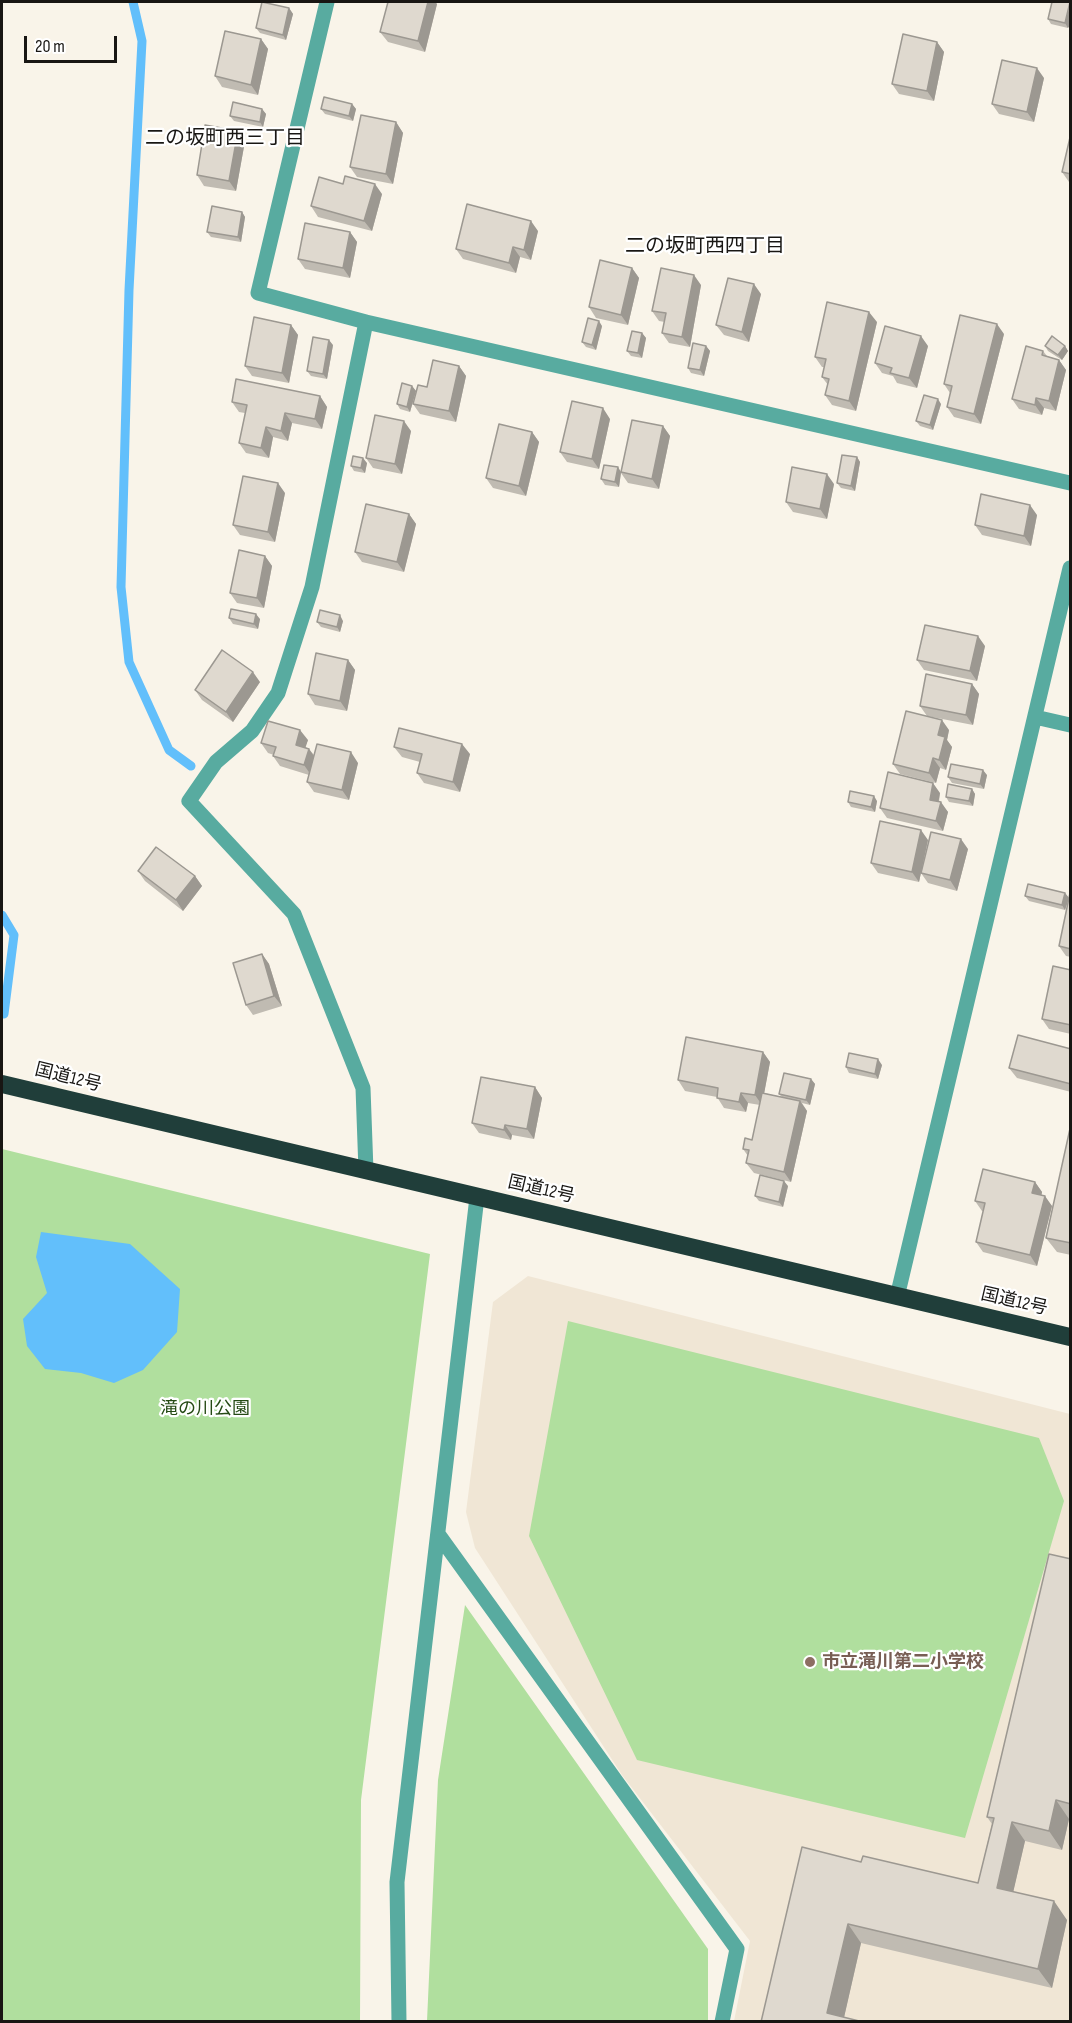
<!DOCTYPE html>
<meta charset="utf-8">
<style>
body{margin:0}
#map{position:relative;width:1072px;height:2023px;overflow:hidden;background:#f9f4e9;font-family:"Sofia Sans Condensed",sans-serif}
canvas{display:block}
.frame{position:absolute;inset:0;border:3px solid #181613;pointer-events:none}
.scale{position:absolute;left:24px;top:36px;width:93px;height:27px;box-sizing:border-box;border:3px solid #181613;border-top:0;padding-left:8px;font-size:18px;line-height:21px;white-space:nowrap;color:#181613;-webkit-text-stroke:4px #fff;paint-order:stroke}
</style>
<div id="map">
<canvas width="1072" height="2023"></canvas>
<div class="frame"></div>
<div class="scale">20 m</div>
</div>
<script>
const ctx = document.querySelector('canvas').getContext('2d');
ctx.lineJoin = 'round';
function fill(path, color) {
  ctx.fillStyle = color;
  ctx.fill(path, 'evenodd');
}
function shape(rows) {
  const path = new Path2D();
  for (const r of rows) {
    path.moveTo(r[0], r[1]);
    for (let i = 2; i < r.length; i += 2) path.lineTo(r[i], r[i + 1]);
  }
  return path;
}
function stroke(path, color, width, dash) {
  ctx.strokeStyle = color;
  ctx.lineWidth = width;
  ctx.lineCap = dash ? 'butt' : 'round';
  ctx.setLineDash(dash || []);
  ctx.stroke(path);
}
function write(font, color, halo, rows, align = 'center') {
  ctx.font = font + ' "Sofia Sans Condensed","Noto Sans JP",sans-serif';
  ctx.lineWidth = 4.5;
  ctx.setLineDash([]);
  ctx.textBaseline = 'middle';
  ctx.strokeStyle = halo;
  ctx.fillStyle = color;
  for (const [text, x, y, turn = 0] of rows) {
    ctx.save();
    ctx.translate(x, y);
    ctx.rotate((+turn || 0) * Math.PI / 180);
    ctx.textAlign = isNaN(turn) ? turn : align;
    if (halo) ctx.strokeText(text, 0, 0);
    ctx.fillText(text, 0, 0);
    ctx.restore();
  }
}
fill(shape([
 [528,1276,1070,1414,1070,2021,734,2021,750,1941,622,1775,475,1548,466,1512,493,1302]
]), '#f0e6d5');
fill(shape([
 [2,1149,430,1254,361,1800,360,2021,2,2022],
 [568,1321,1039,1438,1064,1501,965,1838,637,1760,529,1536],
 [465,1605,708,1949,708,2021,427,2021,438,1780]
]), '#b0df9e');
fill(shape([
 [41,1232,130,1244,180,1289,177,1332,143,1370,114,1383,81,1373,45,1369,27,1346,23,1319,47,1293,36,1257]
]), '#62bffb');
stroke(shape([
 [133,2,142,41,129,290,121,587,129,662,169,750,191,766],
 [2,915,14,935,4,1014]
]), '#62bffb', 9);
stroke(shape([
 [327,2,258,293,366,322],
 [1035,717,1070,725],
 [366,1171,363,1088,294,914,189,801,216,762,252,731,278,693,312,587,366,322,1070,483],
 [897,1297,1070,568],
 [438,1534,737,1949,722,2022],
 [399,2022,397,1882,477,1197]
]), '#58aba0', 15);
stroke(shape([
 [2,1084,1070,1337]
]), '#203e3a', 18);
fill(shape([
 [388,2,435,2,437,4,425,52,388,42,380,32],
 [1071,2,1071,30,1069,27,1068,28,1051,24,1048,19],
 [289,8,293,14,286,40,260,33,256,28],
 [261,39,268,49,258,95,222,87,215,76],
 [937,42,944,52,934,101,899,94,892,84],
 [1044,78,1034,122,999,114,992,104],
 [352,104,356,109,353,121,325,114,321,109],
 [262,109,266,114,263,127,234,121,230,116],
 [396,122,403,133,393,184,357,177,350,167],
 [1071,133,1071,182,1069,182,1062,172],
 [245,141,236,191,204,186,197,175],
 [382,194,372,231,318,217,311,206],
 [242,212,245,217,241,242,211,237,207,232],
 [538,231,531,260,520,257,516,273,463,259,456,249],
 [350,232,357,242,350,278,305,269,298,259],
 [632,268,639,278,628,325,596,318,589,307],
 [701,285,690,347,669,343,662,333,665,322,659,321,652,311],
 [761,294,749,342,724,335,716,325],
 [877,322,856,411,832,405,825,395,828,385,822,377,824,367,822,367,815,357],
 [291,325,298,335,289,383,252,376,245,366],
 [602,326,596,350,586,347,582,342],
 [642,333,646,338,642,358,631,356,627,351],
 [1004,334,981,424,954,417,947,407,950,393,944,384],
 [333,345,327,379,311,376,307,371],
 [706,346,710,351,704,376,691,373,688,368],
 [928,346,917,388,897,383,893,376,882,373,875,363],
 [1045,346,1065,346,1068,351,1062,360,1048,351],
 [1043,351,1047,356,1059,360,1066,370,1056,411,1044,408,1042,415,1019,409,1012,399],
 [459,366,466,376,456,422,420,414,413,404,427,387],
 [412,386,416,391,410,412,400,409,397,404],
 [320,396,327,407,322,429,292,423,288,441,273,437,269,458,246,453,239,443,245,413,239,412,232,402],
 [941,404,933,430,920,426,916,421],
 [610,419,599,469,567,462,560,452],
 [663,426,670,436,659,489,628,483,621,473,619,487,605,485,601,479,621,472],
 [411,431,402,474,373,468,366,458],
 [532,432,539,442,526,496,493,488,486,478],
 [857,457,860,462,855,491,841,488,837,483],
 [367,463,365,473,354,471,351,466],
 [834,484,827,519,793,512,786,502],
 [285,493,275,542,240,535,233,525],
 [409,514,416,524,404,572,362,562,355,552],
 [1037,515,1031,546,982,535,975,525],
 [265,556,272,566,264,608,237,603,230,593],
 [229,618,260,619,258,629,233,624],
 [343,621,340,632,321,627,317,622],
 [985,646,977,681,924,670,917,660],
 [348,660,355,670,347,711,315,705,308,694],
 [260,682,233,722,202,700,195,690],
 [972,684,979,694,973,725,927,716,920,706],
 [949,730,947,740,952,747,946,770,940,768,936,783,900,774,893,764],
 [308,740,305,747,309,749,314,755,358,763,349,800,314,792,307,782,309,775,280,766,273,756,274,755,268,753,261,743],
 [394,747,470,754,460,792,424,783,417,773,420,762,402,757],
 [987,775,984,789,952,783,948,777],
 [972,789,975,794,973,806,949,802,946,797],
 [940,793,939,802,948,812,943,831,887,818,880,808],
 [877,801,875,812,851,807,848,802],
 [928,840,919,882,878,873,871,863],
 [968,849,957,891,928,883,921,873],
 [138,871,195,876,202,886,183,911,145,881],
 [1065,893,1069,898,1065,910,1029,901,1025,896],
 [1070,893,1071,957,1066,956,1059,946],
 [262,954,269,964,282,1006,253,1015,246,1005],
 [1071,970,1071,1034,1049,1029,1042,1019],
 [1071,1049,1071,1092,1017,1078,1009,1068],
 [763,1052,770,1062,764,1093,782,1097,779,1094,811,1079,815,1084,810,1105,802,1103,807,1111,791,1182,754,1173,746,1163,748,1156,743,1149,752,1140,760,1105,748,1103,746,1112,724,1108,717,1097,685,1091,678,1080],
 [882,1065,878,1079,849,1073,846,1067],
 [535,1087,542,1098,534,1139,512,1135,511,1140,479,1133,472,1123],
 [1071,1124,1071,1255,1057,1252,1046,1238],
 [1035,1182,1042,1192,1041,1195,1052,1206,1037,1266,983,1252,976,1242,983,1211,982,1211,975,1201],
 [788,1186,783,1207,759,1201,755,1196],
 [1071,1559,1071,1820,1069,1819,1062,1850,1025,1841,1013,1892,1067,1920,1052,1988,861,1943,844,2017,761,2022,861,1862,978,1883,992,1824,987,1817]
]), '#c0bbb2');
fill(shape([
 [428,2,435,2,437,4,425,52,418,41],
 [1071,2,1071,20,1068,28,1065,23],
 [289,8,293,14,286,40,283,35],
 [261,39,268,49,258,95,251,85],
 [937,42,944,52,934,101,927,91],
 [1037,68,1044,78,1034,122,1027,112],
 [352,104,356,109,353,121,349,116],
 [262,109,266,114,263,127,260,122],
 [396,122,403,133,393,184,386,174],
 [238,131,245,141,236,191,229,181],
 [375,184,382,194,372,231,364,221],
 [242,212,245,217,241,242,238,237],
 [531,221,538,231,531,260,524,250],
 [350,232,357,242,350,278,343,268],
 [513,247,520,257,516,273,509,263],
 [632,268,639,278,628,325,621,315],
 [694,275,701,285,690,347,682,337],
 [754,284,761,294,749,342,742,332],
 [869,312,877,322,856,411,849,401],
 [599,321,602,326,596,350,592,345],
 [997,324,1004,334,981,424,974,414],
 [291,325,298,335,289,383,282,373],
 [642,333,646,338,642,358,638,353],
 [921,336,928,346,917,388,909,378],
 [329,340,333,345,327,379,323,374],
 [706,346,710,351,704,376,700,370],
 [1065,346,1068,351,1062,360,1058,355],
 [1059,360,1066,370,1056,411,1049,401],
 [459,366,466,376,456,422,449,411],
 [412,386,416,391,410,412,407,407],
 [320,396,327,407,322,429,315,419],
 [1036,398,1044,408,1042,415,1035,405],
 [938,399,941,404,933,430,930,425],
 [603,408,610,419,599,469,592,459],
 [285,413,292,423,288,441,281,431],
 [404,421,411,431,402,474,395,464],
 [663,426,670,436,659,489,652,479],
 [266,427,273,437,269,458,261,448],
 [532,432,539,442,526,496,519,486],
 [857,457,860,462,855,491,851,486],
 [363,458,367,463,365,473,361,468],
 [618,467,621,472,619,487,615,482],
 [827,474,834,484,827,519,820,509],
 [278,483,285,493,275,542,268,532],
 [1030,505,1037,515,1031,546,1024,536],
 [409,514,416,524,404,572,397,562],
 [265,556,272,566,264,608,257,598],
 [256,614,260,619,258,629,254,624],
 [340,615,343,621,340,632,337,627],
 [978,636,985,646,977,681,970,671],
 [348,660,355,670,347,711,340,701],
 [253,672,260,682,233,722,226,712],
 [972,684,979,694,973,725,966,715],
 [942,720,949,730,947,740,952,747,946,770,939,760,938,735],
 [300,730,308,740,303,755,296,745],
 [462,744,470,754,460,792,453,782],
 [309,749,316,759,311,775,304,765],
 [351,752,358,763,349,800,342,790],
 [933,758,940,768,936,783,929,773],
 [983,770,987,775,984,789,980,784],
 [933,783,940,793,937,810,930,800],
 [972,789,975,794,973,806,969,801],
 [874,796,877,801,875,812,871,807],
 [941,802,948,812,943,831,936,821],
 [921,830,928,840,919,882,912,872],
 [961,839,968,849,957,891,950,880],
 [195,876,202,886,183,911,176,900],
 [1065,893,1069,898,1065,910,1062,905],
 [262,954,269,964,282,1006,274,996],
 [763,1052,770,1062,762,1105,755,1095],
 [878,1059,882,1065,878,1079,875,1074],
 [811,1079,815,1084,810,1105,806,1100],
 [535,1087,542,1098,534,1139,527,1129],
 [741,1093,748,1103,746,1112,739,1102],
 [800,1101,807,1111,791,1182,784,1172],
 [505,1125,512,1135,511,1140,504,1130],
 [784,1181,788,1186,783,1207,779,1202],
 [1035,1182,1042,1192,1040,1203,1032,1193],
 [1045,1196,1052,1206,1037,1266,1030,1255],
 [1056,1800,1069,1819,1062,1850,1049,1831],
 [1012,1822,1025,1841,1010,1906,997,1888],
 [1054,1901,1067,1920,1052,1988,1038,1969],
 [848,1924,861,1943,843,2022,827,2013]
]), '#9c9891');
const building = shape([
 [262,2,289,8,283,35,256,28,262,2],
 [388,2,428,2,418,41,380,32,388,2],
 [1052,2,1070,2,1065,23,1048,19,1052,2],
 [1071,15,1071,27,1068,26,1071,15],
 [225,31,261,39,251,85,215,76,225,31],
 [903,34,937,42,927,91,892,84,903,34],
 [1002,60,1037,68,1027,112,992,104,1002,60],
 [324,97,352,104,349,116,321,109,324,97],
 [233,102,262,109,260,122,230,116,233,102],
 [361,115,396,122,386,174,350,167,361,115],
 [205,125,238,131,229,181,197,175,205,125],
 [1071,133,1071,174,1062,172,1071,133],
 [345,176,375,184,364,221,311,206,319,177,343,184,345,176],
 [467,204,531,221,524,250,513,247,509,263,456,249,467,204],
 [212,206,242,212,238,237,207,232,212,206],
 [305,223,350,232,343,268,298,259,305,223],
 [600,260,632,268,621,315,589,307,600,260],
 [661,268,694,275,682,337,662,333,666,313,652,311,661,268],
 [728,278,754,284,742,332,716,325,728,278],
 [827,302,869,312,849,401,825,395,829,379,822,377,826,359,815,357,827,302],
 [960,315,997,324,974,414,947,407,952,386,944,384,960,315],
 [254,317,291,325,282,373,245,366,254,317],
 [588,318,599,321,592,345,582,342,588,318],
 [885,326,921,336,909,378,890,373,892,368,875,363,885,326],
 [632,331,642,333,638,353,627,351,632,331],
 [1052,336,1065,346,1058,355,1045,346,1052,336],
 [313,337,329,340,323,374,307,371,313,337],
 [693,343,706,346,700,370,688,368,693,343],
 [1026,346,1043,351,1042,355,1059,360,1049,401,1036,398,1035,405,1012,399,1026,346],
 [433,360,459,366,449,411,413,404,418,385,427,387,433,360],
 [236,379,320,396,315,419,285,413,281,431,266,427,261,448,239,443,247,405,232,402,236,379],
 [402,383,412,386,407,407,397,404,402,383],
 [924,395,938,399,930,425,916,421,924,395],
 [572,401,603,408,592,459,560,452,572,401],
 [375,415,404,421,395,464,366,458,375,415],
 [632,420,663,426,652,479,621,472,632,420],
 [499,424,532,432,519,486,486,478,499,424],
 [842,455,857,457,851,486,837,483,842,455],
 [353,456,363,458,361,468,351,466,353,456],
 [604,465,618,467,615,482,601,479,604,465],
 [792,467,827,474,820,509,786,502,792,467],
 [243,476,278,483,268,532,233,525,243,476],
 [981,494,1030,505,1024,536,975,525,981,494],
 [366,504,409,514,397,562,355,552,366,504],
 [239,550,265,556,257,598,230,593,239,550],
 [231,609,256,614,254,624,229,618,231,609],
 [320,610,340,615,337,627,317,622,320,610],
 [925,625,978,636,970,671,917,660,925,625],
 [222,650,253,672,226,712,195,690,222,650],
 [316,653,348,660,340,701,308,694,316,653],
 [926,674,972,684,966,715,920,706,926,674],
 [906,711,942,720,938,735,945,737,939,760,933,758,929,773,893,764,906,711],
 [268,721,300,730,296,745,309,749,304,765,273,756,276,747,261,743,268,721],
 [399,728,462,744,453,782,417,773,422,754,394,747,399,728],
 [317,744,351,752,342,790,307,782,317,744],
 [951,764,983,770,980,784,948,777,951,764],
 [888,772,933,783,930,800,941,802,936,821,880,808,888,772],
 [948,784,972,789,969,801,946,797,948,784],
 [850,791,874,796,871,807,848,802,850,791],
 [880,821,921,830,912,872,871,863,880,821],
 [931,832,961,839,950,880,921,873,931,832],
 [156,847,195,876,176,900,138,871,156,847],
 [1028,884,1065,893,1062,905,1025,896,1028,884],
 [1070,893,1071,893,1071,949,1059,946,1070,893],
 [262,954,274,996,246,1005,233,963,262,954],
 [1053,966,1071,970,1071,1025,1042,1019,1053,966],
 [1018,1035,1071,1049,1071,1084,1009,1068,1018,1035],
 [686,1037,763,1052,755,1095,741,1093,739,1102,717,1098,718,1088,678,1080,686,1037],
 [849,1053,878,1059,875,1074,846,1067,849,1053],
 [784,1073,811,1079,806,1100,779,1094,784,1073],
 [481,1077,535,1087,527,1129,505,1125,504,1130,472,1123,481,1077],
 [762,1093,800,1101,784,1172,746,1163,749,1150,743,1149,745,1138,752,1140,762,1093],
 [1071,1124,1071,1243,1046,1238,1071,1124],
 [983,1169,1035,1182,1032,1193,1045,1196,1030,1255,976,1242,985,1203,975,1201,983,1169],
 [760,1175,784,1181,779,1202,755,1196,760,1175],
 [1049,1554,1071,1559,1071,1804,1056,1800,1049,1831,1012,1822,997,1888,1054,1901,1038,1969,848,1924,827,2013,863,2022,761,2022,802,1847,861,1862,863,1856,978,1883,994,1818,987,1817,1049,1554]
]);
fill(building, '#dfd9cf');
stroke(building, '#9c9891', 1.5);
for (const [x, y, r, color] of [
 [810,1662,6,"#8d6e63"]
]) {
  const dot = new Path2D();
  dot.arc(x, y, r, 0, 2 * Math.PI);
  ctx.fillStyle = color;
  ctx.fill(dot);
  stroke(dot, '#fff', 2);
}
write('18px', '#181613', '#fff', [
 ["国道12号",68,1078,14],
 ["国道12号",541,1190,13],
 ["国道12号",1014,1302,13]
]);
write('18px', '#254a14', '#fff', [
 ["滝の川公園",205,1409]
]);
write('bold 18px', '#785e54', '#fff', [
 ["市立滝川第二小学校",822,1662]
], 'left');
write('20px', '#181613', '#fff', [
 ["二の坂町西三丁目",225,139],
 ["二の坂町西四丁目",705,247]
]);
</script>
